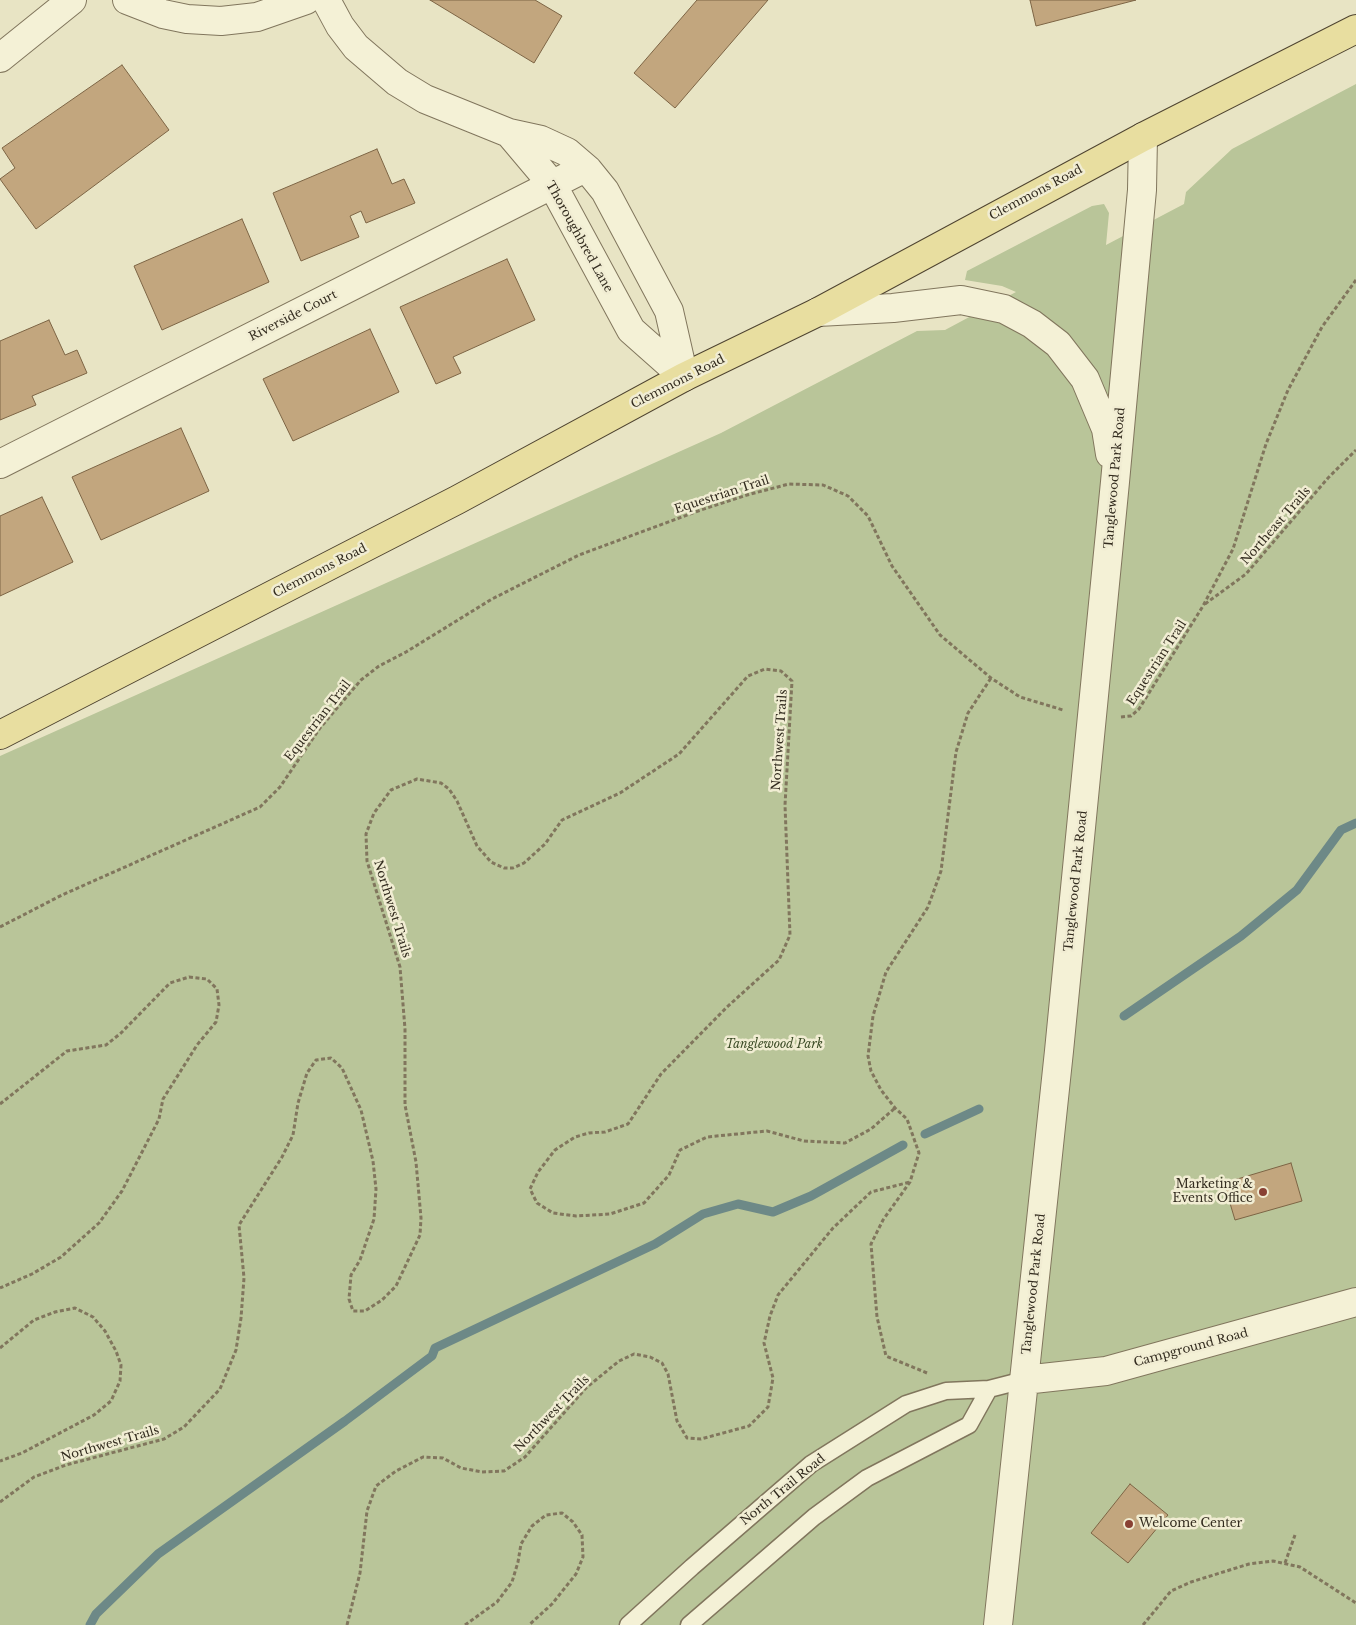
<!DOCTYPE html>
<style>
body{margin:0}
canvas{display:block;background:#e8e4c4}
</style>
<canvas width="1356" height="1625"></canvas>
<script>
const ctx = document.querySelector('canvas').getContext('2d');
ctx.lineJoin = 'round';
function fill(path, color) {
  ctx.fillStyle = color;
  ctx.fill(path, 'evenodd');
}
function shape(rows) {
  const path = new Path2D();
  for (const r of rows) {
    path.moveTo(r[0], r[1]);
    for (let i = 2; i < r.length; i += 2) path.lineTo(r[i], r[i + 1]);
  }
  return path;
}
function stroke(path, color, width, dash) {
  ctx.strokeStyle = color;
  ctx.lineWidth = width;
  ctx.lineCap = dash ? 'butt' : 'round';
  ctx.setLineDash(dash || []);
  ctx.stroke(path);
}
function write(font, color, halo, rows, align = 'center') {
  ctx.font = font + ' "Libre Baskerville",serif';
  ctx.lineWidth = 5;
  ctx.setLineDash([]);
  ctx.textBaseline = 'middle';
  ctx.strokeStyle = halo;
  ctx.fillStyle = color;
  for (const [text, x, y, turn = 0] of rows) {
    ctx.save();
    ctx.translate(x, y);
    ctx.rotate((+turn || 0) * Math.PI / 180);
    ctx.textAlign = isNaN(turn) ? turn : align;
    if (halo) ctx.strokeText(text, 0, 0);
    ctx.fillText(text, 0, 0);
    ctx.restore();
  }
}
fill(shape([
 [1356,84,1356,1625,0,1625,0,756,721,433,917,331,945,330,1016,292,1002,286,965,280,967,271,1092,206,1104,204,1109,213,1106,245,1184,204,1186,192,1232,149]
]), '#b9c599');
stroke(shape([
 [1124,1016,1241,936,1297,890,1341,830,1356,823],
 [925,1134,979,1109],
 [90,1625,96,1614,158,1554,345,1421,432,1356,435,1348,655,1244,703,1214,738,1204,773,1212,811,1196,903,1145]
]), '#6d8987', 9);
const building = shape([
 [430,0,535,0,562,16,534,63,430,0],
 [697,0,768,0,675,108,634,73,697,0],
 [1030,0,1136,0,1036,26,1030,0],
 [122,65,169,130,36,229,0,179,15,168,2,148,122,65],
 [377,149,392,184,404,179,415,203,366,223,361,211,350,216,359,237,301,261,273,193,377,149],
 [242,219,269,282,162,330,134,266,242,219],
 [507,259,535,320,453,357,461,373,436,384,400,307,507,259],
 [49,320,65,355,77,350,87,373,32,396,36,405,0,420,0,341,49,320],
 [370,329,399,392,293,441,263,379,370,329],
 [181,428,209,491,101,540,72,477,181,428],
 [42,497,73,562,0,596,0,516,42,497],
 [1291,1163,1302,1201,1235,1220,1224,1183,1291,1163],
 [1130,1484,1168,1515,1128,1563,1091,1533,1130,1484]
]);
fill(building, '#c2a67e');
stroke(building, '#7d6545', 1);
const service = shape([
 [628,1625,692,1567,811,1464,906,1404,946,1391,989,1389,1024,1380],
 [689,1625,814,1517,867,1478,969,1425,989,1389]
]);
const minor = shape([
 [127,0,163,14,187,19,221,21,257,17,306,0],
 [326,0,340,26,356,47,397,82,425,99,509,133,552,184,631,330,684,377],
 [0,58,72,0],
 [509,133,541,140,567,152,588,170,605,191,669,311,684,377],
 [818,312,893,308,961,300,1004,309,1032,324,1058,344,1085,379,1106,429,1110,454],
 [0,464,585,168],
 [1024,1380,1106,1371,1356,1302],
 [998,1625,1059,1051,1115,482,1142,190,1143,137]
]);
const primary = shape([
 [0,735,457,500,684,377,818,312,1143,137,1356,29]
]);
stroke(service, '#81765d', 19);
stroke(minor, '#81765d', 30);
stroke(primary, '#4f4430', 30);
stroke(shape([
 [1205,604,1246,574,1328,478,1356,450],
 [1121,717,1131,716,1139,709,1203,606,1233,549,1266,444,1288,390,1322,327,1356,280],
 [0,927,62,895,260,807,280,787,320,728,361,680,379,666,406,652,492,599,579,555,698,511,747,495,789,484,823,485,848,496,868,516,892,566,940,635,991,678,1020,697,1063,710],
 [0,1104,67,1051,106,1045,121,1033,170,983,189,977,207,979,217,989,219,1005,216,1022,197,1045,163,1099,159,1119,122,1191,99,1223,61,1257,32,1274,0,1288],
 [0,1348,34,1320,55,1312,75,1308,93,1317,105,1331,116,1351,121,1365,120,1381,111,1401,94,1415,22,1453,0,1461],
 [927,1373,886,1356,877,1317,871,1244,883,1220,910,1182,919,1153,907,1119,895,1108,881,1090,871,1071,868,1056,873,1016,886,972,928,907,941,871,956,752,968,713,991,678],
 [0,1502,34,1477,66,1465,164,1439,184,1427,220,1389,236,1350,241,1318,244,1278,239,1225,282,1157,293,1135,298,1103,307,1073,316,1060,331,1058,342,1068,361,1110,373,1161,376,1189,374,1219,360,1260,351,1275,349,1299,353,1311,365,1311,382,1300,396,1286,420,1235,421,1218,416,1162,405,1105,405,1029,400,967,367,861,366,834,374,813,391,790,417,779,441,783,449,789,457,801,477,846,491,862,504,868,513,868,524,863,545,844,562,820,620,793,679,754,748,676,765,669,781,671,792,681,785,805,790,935,779,960,727,1007,661,1074,628,1124,605,1132,589,1133,575,1137,555,1150,538,1172,530,1189,537,1203,553,1213,576,1216,610,1214,644,1203,669,1175,680,1150,707,1137,767,1131,804,1141,845,1143,871,1129,895,1108],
 [1285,1563,1295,1535],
 [347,1625,360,1573,367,1511,376,1486,396,1471,423,1457,443,1458,461,1468,482,1472,504,1471,525,1457,586,1388,619,1361,634,1354,650,1357,662,1363,668,1374,677,1421,687,1438,701,1439,749,1426,768,1407,773,1378,764,1343,770,1316,778,1295,833,1228,871,1192,910,1182],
 [465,1625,497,1602,512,1582,518,1562,521,1544,532,1526,546,1515,562,1513,573,1522,582,1535,583,1557,576,1574,552,1604,529,1625],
 [1143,1625,1171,1591,1191,1582,1249,1564,1273,1561,1300,1567,1356,1603]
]), '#81765d', 3, [4, 2.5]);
stroke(service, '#f4f1d6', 16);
stroke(minor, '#f4f1d6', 28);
stroke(primary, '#e8dea0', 28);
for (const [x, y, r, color] of [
 [1263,1192,5,"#894133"],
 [1129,1524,5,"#894133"]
]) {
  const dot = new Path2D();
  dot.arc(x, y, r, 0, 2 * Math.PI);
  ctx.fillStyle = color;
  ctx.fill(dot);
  stroke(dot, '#f1edd3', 2);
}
write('12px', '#332c1f', '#f1edd3', [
 ["Clemmons Road",1036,193,-28],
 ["Thoroughbred Lane",579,237,61],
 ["Riverside Court",293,316,-27],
 ["Clemmons Road",678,382,-27],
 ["Tanglewood Park Road",1115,478,-85],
 ["Equestrian Trail",722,495,-18],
 ["Northeast Trails",1276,526,-49],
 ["Clemmons Road",320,571,-27],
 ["Equestrian Trail",1157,663,-57],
 ["Equestrian Trail",318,721,-52],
 ["Northwest Trails",780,740,-86],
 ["Tanglewood Park Road",1076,881,-84],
 ["Northwest Trails",392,909,73],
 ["Tanglewood Park Road",1034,1284,-84],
 ["Campground Road",1191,1348,-15],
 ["Northwest Trails",552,1414,-46],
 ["Northwest Trails",110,1444,-16],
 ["North Trail Road",783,1490,-39]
]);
write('italic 12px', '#3d4d28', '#f1edd3', [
 ["Tanglewood Park",774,1045]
]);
write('12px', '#332c1f', '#f1edd3', [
 ["Marketing &",1253,1185],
 ["Events Office",1253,1199],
 ["Welcome Center",1139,1524,"left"]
], 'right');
</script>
